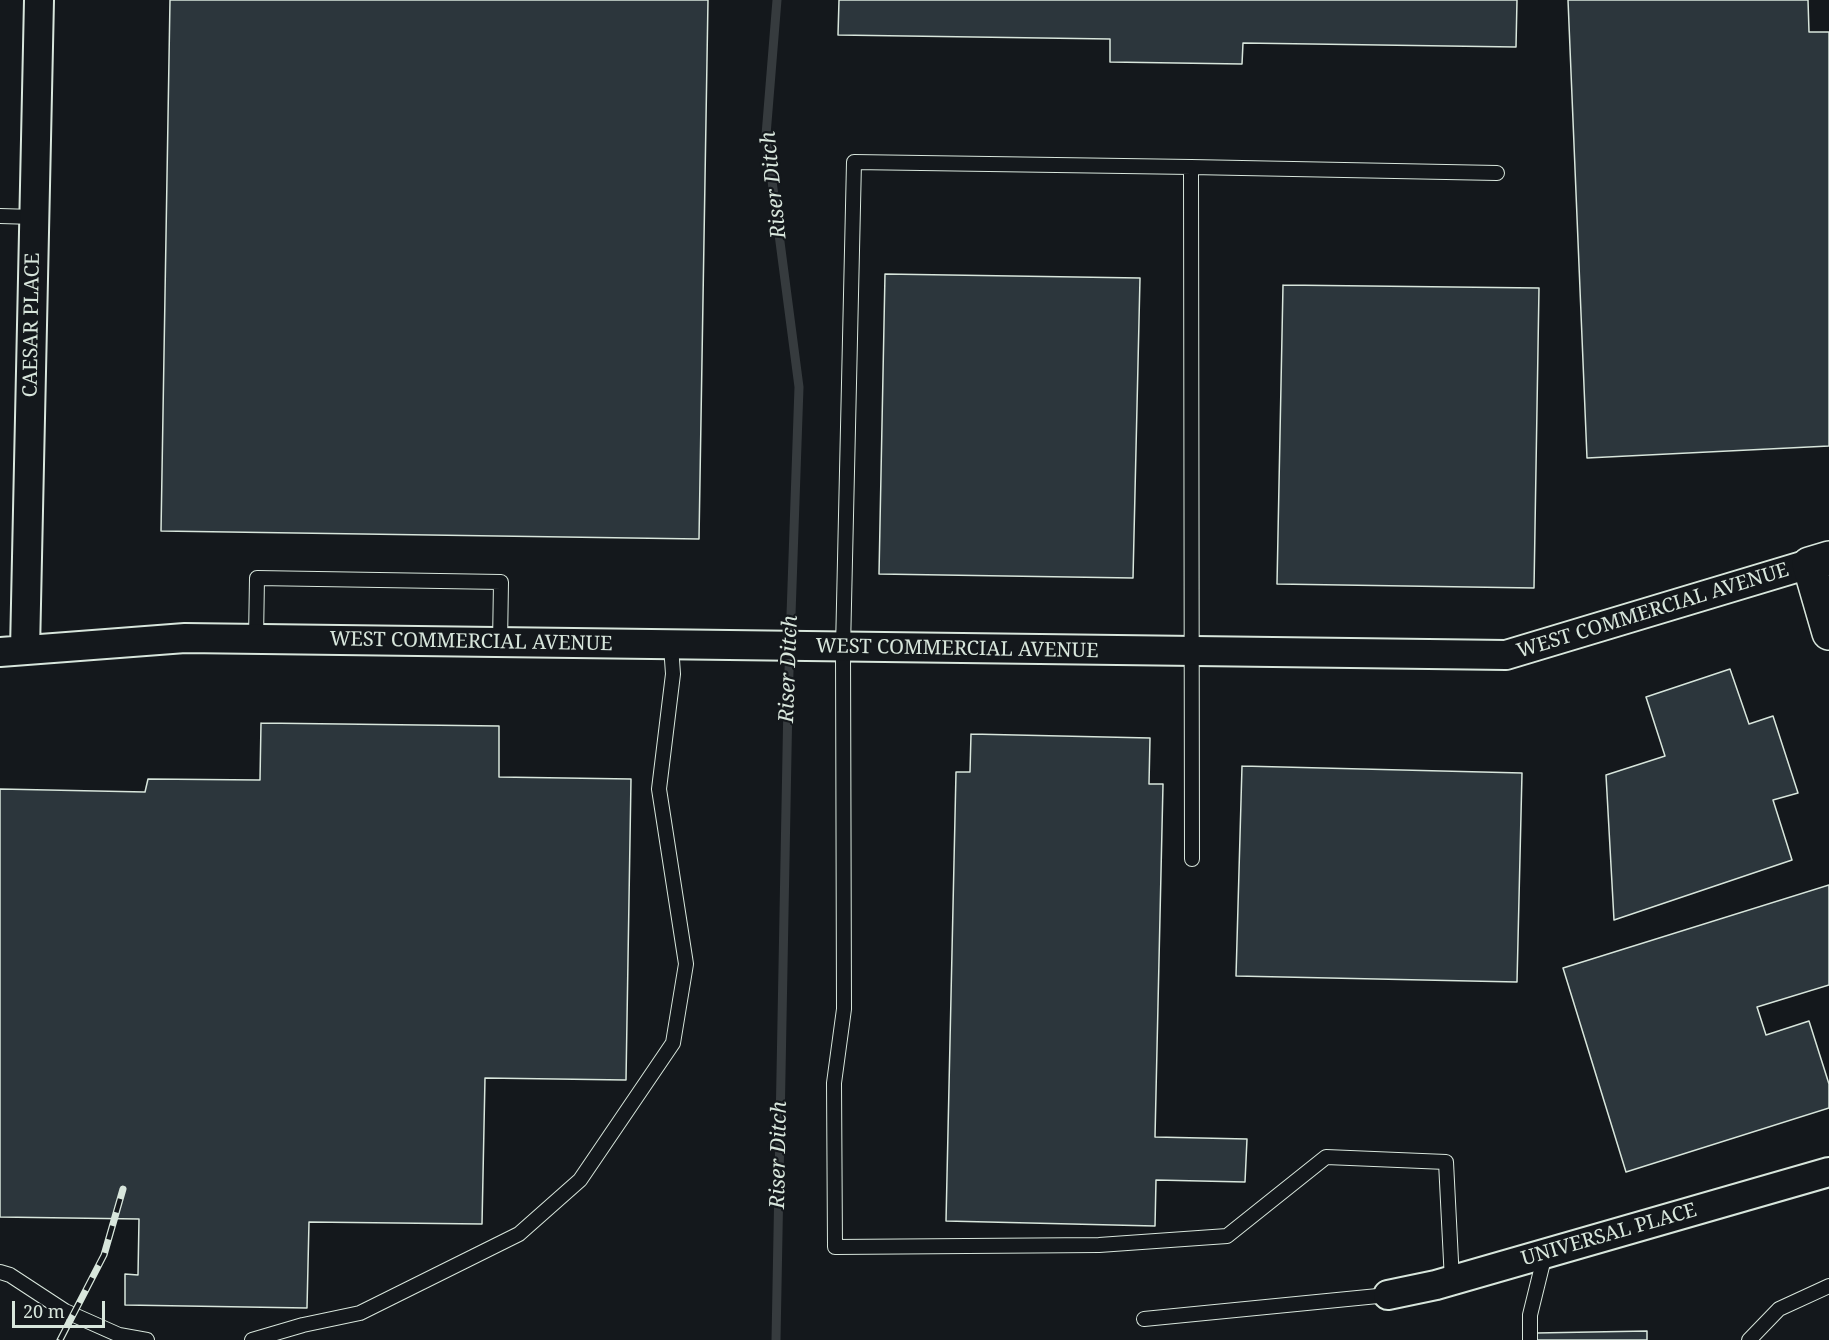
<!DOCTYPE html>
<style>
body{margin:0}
#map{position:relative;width:1829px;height:1340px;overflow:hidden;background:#14181c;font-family:"Noto Serif",serif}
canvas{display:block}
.scale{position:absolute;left:12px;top:1301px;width:93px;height:27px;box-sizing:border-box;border:3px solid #d8e6dc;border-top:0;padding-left:8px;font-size:18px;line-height:21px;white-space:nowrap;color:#d8e6dc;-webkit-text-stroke:4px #14181c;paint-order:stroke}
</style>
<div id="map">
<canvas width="1829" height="1340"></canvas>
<div class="scale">20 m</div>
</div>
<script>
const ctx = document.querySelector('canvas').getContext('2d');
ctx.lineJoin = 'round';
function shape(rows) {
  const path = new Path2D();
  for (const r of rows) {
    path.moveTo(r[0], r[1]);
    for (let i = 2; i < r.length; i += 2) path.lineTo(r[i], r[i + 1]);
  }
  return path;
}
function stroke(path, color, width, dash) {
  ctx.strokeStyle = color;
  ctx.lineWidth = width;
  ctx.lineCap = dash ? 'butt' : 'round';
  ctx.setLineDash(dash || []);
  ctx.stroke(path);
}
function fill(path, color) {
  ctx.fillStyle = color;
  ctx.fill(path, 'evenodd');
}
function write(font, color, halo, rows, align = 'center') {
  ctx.font = font + ' "Noto Serif",serif';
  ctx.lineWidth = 4.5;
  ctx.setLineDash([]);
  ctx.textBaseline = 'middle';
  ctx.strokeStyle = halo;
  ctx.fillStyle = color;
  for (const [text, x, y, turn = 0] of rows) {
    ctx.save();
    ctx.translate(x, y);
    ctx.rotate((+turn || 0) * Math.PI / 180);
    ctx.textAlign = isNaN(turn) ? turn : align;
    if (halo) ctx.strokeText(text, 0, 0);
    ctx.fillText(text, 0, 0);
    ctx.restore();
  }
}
stroke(shape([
 [776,1340,788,700,799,387,766,135,777,0]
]), '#363b3e', 9);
const building = shape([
 [170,0,708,0,699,539,161,531,170,0],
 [839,0,1517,0,1516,47,1243,43,1242,64,1110,62,1110,39,838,35,839,0],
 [1568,0,1808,0,1809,32,1829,32,1829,446,1587,458,1568,0],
 [885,274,1140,278,1133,578,879,574,885,274],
 [1283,285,1539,288,1534,588,1277,584,1283,285],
 [1730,669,1749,724,1773,716,1798,793,1773,800,1792,860,1614,920,1606,775,1665,756,1646,697,1730,669],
 [261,723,499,726,499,777,631,779,626,1080,485,1078,482,1224,309,1222,307,1308,125,1305,125,1274,138,1275,139,1219,0,1217,0,789,145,792,148,779,260,780,261,723],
 [971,734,1150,738,1149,784,1163,784,1155,1137,1247,1139,1245,1182,1156,1180,1155,1226,946,1221,956,772,970,772,971,734],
 [1242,766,1522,773,1517,982,1236,976,1242,766],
 [1829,885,1829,985,1757,1007,1766,1035,1809,1021,1829,1084,1829,1108,1626,1172,1563,968,1829,885],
 [1647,1331,1647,1340,1536,1340,1536,1333,1647,1331]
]);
fill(building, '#2c363c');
stroke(building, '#d8e6dc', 1.5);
const service = shape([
 [1191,167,854,162,843,648,844,1009,834,1083,835,1247,1099,1245,1227,1236,1326,1157,1446,1162,1452,1281],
 [0,216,34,217],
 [256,639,257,578,501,582,500,643],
 [1192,859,1191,167,1497,173],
 [0,1272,10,1275,65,1311,119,1335,147,1340],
 [1144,1319,1388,1295],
 [252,1340,303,1325,360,1313,519,1234,580,1180,673,1043,686,964,659,789,673,674,671,645],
 [1530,1340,1530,1315,1545,1254],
 [1749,1340,1779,1309,1829,1286]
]);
const minor = shape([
 [25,650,39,0],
 [0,652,185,638,1506,655,1809,564],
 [1388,1295,1436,1285,1829,1172]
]);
const tertiary = shape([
 [1829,558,1809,564,1829,633]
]);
stroke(service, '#d8e6dc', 16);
stroke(minor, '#d8e6dc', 32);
stroke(tertiary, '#d8e6dc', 36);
stroke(service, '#14181c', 14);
stroke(minor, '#14181c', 28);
stroke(tertiary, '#14181c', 33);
const rail = shape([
 [60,1340,104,1255,123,1189]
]);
stroke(rail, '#d8e6dc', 7);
stroke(rail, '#14181c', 4.5, [14]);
write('20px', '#d8e6dc', '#14181c', [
 ["CAESAR PLACE",32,325,-89],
 ["WEST COMMERCIAL AVENUE",1653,611,-17],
 ["WEST COMMERCIAL AVENUE",471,642,1],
 ["WEST COMMERCIAL AVENUE",957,649,1],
 ["UNIVERSAL PLACE",1609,1235,-16]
]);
write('italic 21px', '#d8e6dc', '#14181c', [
 ["Riser Ditch",774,185,-96],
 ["Riser Ditch",789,669,-88],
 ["Riser Ditch",779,1155,-89]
]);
</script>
